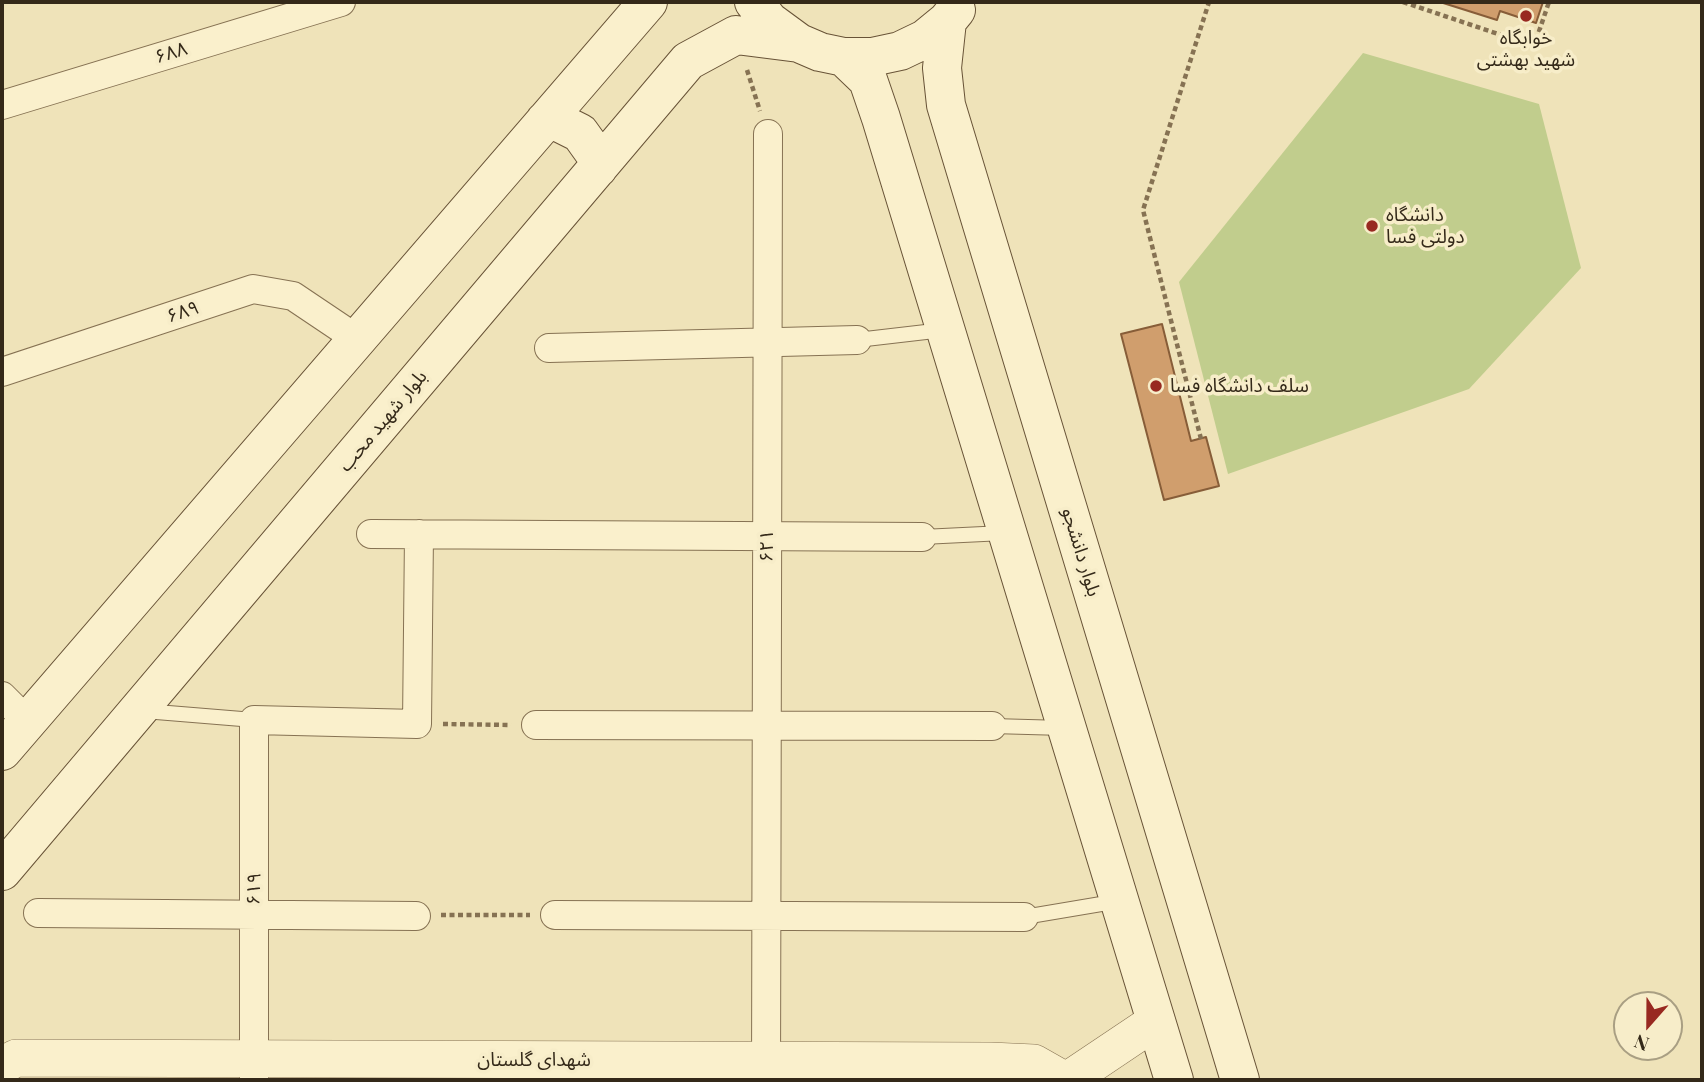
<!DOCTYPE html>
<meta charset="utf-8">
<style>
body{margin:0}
#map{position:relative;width:1704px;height:1082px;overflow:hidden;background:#efe3b9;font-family:"Playfair Display",serif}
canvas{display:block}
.frame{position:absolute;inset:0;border:4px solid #342919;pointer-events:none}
.north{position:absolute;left:1613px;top:991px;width:70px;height:70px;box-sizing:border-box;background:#f7edc9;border:2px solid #a99f83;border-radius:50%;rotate:201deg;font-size:19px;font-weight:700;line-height:28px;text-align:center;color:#342919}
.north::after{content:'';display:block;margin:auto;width:24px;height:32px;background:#982921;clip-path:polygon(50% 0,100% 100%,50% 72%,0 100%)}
</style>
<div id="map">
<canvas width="1704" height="1082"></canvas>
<div class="frame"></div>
<div class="north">N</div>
</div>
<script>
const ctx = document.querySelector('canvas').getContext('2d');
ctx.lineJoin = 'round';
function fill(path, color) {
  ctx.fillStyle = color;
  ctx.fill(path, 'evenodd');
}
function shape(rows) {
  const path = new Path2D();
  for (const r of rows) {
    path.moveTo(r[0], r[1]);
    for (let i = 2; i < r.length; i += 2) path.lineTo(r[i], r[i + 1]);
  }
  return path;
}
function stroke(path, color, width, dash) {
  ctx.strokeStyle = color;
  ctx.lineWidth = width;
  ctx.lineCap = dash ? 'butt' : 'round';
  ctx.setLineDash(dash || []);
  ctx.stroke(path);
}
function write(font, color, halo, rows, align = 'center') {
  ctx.font = font + ' "Playfair Display","Noto Sans Arabic",serif';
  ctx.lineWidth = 7;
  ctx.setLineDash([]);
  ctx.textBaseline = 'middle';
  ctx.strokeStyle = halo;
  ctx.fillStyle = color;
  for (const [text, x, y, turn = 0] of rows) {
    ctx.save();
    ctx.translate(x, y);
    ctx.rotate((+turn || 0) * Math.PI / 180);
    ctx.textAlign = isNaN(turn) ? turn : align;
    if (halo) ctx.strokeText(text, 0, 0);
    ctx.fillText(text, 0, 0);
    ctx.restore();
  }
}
fill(shape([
 [1363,53,1539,104,1581,268,1469,389,1228,474,1179,282]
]), '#c1cd8d');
const building = shape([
 [1440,2,1543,2,1536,23,1500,11,1497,20,1440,2],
 [1162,324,1191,441,1206,437,1219,486,1164,500,1121,334,1162,324]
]);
fill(building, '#d09e6d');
stroke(building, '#875d38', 2);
const service = shape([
 [857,340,943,330],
 [922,537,1004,533],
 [144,711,254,720],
 [992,726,1064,728],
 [1024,917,1119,901]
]);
const minor = shape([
 [2,105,341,2],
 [549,348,857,340],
 [2,372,253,289,293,296,357,339],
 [371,534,922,537],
 [2,696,27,721],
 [536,725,992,726],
 [38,913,416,916],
 [555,915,1024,917],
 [254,1080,254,720,417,724,419,534],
 [766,1080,768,134]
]);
const tertiary = shape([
 [2,1066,16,1058,990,1061,1034,1063,1064,1080],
 [1068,1080,1156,1021]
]);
const secondary = shape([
 [754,2,769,21,799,43,820,52,844,57,872,57,900,51,925,39,947,21,956,10],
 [947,21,942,68,946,105,1240,1080],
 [844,57,868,80,881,118,1174,1080],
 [545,121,558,122,580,133,595,154,598,168],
 [2,751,648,2],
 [2,871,688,61,736,35,799,43]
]);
stroke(service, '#867253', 16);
stroke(minor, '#867253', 30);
stroke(tertiary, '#867253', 38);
stroke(secondary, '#685337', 40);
stroke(shape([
 [1403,2,1534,46,1549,2],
 [747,70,760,111],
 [1201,439,1143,210,1209,2],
 [443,724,511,725],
 [441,915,530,915]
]), '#867253', 4.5, [5, 3.5]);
stroke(service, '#faf0cc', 14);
stroke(minor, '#faf0cc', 28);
stroke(tertiary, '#faf0cc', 37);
stroke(secondary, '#faf0cc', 38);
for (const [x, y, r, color] of [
 [1526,16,7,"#982921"],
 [1372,226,7,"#982921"],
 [1156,386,7,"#982921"]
]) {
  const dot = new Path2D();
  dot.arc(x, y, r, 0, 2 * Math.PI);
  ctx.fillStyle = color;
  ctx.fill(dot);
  stroke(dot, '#f7edc9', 2.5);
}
write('19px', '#342919', '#f7edc9', [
 ["خوابگاه",1526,38,"center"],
 ["شهید بهشتی",1526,60,"center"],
 ["دانشگاه",1386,215],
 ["دولتی فسا",1386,237],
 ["سلف دانشگاه فسا",1170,386]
], 'left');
write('19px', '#342919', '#f7edc9', [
 ["۶۸۸",171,53,-17],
 ["۶۸۹",183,312,-18],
 ["بلوار شهید محب",383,421,-50],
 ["۶۲۱",767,546,-90],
 ["بلوار دانشجو",1081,552,73],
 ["۶۱۹",254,889,-90],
 ["شهدای گلستان",534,1060]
]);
</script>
